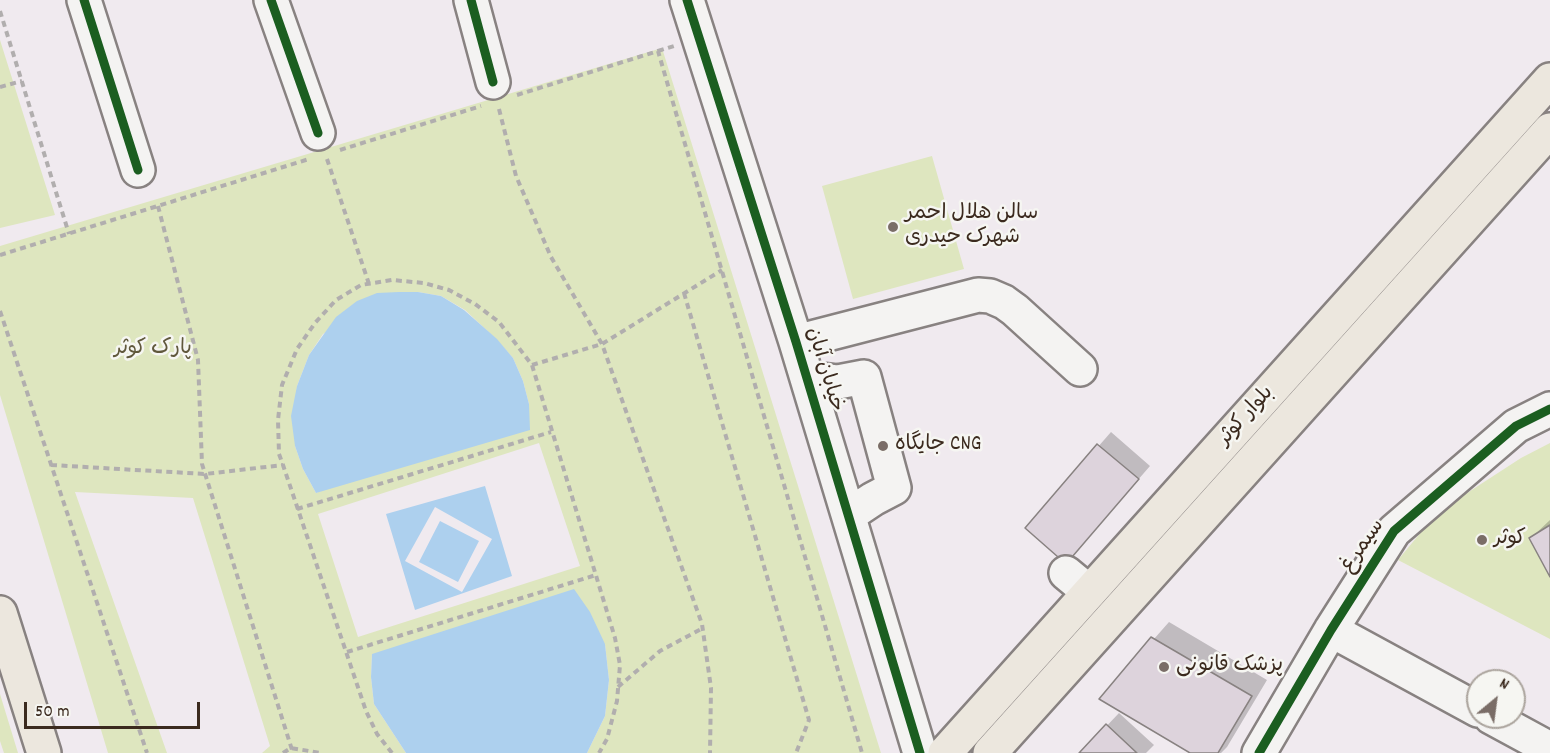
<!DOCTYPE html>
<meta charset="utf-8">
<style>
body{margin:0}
#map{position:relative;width:1550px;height:753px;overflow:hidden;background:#f0eaef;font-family:Dekko,sans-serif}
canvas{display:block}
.north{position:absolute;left:1466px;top:669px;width:60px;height:60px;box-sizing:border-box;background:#f6f6f2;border:2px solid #aba49d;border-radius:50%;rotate:29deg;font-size:16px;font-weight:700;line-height:24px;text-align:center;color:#3b2a1e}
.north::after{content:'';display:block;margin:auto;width:21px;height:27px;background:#7a6d67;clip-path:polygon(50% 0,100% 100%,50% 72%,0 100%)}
.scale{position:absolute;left:24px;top:702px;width:176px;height:27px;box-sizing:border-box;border:3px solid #3b2a1e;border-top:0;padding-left:8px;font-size:18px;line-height:21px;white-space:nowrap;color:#3b2a1e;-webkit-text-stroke:4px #f6f6f2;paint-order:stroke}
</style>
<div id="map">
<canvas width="1550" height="753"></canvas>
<div class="north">N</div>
<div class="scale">50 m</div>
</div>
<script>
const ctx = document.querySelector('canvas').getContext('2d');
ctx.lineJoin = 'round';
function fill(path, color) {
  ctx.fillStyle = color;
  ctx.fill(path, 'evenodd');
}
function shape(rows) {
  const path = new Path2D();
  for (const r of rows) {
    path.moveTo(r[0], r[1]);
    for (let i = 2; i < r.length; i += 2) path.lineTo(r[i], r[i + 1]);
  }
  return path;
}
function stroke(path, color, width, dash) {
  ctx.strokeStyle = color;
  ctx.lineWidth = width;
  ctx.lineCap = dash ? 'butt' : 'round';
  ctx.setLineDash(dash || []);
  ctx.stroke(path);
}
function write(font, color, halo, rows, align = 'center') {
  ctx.font = font + ' Dekko,"Playpen Sans Arabic",sans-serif';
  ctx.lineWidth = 5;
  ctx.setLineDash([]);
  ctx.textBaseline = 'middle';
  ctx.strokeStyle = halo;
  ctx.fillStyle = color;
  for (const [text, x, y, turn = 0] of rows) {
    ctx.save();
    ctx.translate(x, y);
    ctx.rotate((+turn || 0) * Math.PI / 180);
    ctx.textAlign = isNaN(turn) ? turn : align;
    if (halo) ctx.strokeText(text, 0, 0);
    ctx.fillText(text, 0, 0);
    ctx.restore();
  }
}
fill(shape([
 [0,40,55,215,0,228],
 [662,48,881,753,587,753,605,716,609,680,605,644,372,654,371,677,374,704,406,753,262,753,270,746,193,498,75,492,167,753,108,753,0,395,0,246],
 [399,292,418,292,441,296,465,310,496,339,513,358,523,381,529,404,316,493,303,469,295,446,297,386,309,355,323,334],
 [539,443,580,566,358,637,318,514],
 [932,156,964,269,853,299,822,186],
 [1550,443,1550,639,1398,560,1431,520,1464,495,1521,458],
 [0,694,18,753,4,753,0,741]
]), '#dee6bf');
fill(shape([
 [399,292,418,292,441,296,464,310,497,339,513,358,523,381,529,404,530,430,316,493,303,469,295,446,291,416,297,386,309,355,336,317,357,301,377,293],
 [485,486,512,576,415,610,386,514],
 [435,507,492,539,462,592,405,561],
 [440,521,479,541,458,582,419,562],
 [574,589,590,612,605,644,609,680,605,716,587,753,406,753,374,704,371,677,372,654]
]), '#add0ee');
fill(shape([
 [1111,432,1150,466,1078,549,1027,528],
 [1550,520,1550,574,1531,538],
 [1169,622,1267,680,1227,747,1221,753,1193,753,1101,699],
 [1119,713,1154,745,1146,753,1081,753]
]), '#0003');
const building = shape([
 [1097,444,1139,479,1066,564,1025,528,1097,444],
 [1550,525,1550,577,1529,538,1550,525],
 [1151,637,1252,696,1218,753,1190,753,1099,699,1151,637],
 [1106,724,1137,753,1079,753,1106,724]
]);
fill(building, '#ddd3dc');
stroke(building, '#888281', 1.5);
const minor = shape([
 [84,0,138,170],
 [271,0,318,133],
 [471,0,493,82],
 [687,0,796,342,920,753],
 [796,342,978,295,990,296,1004,302,1015,310,1080,369],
 [807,378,838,382,864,377,894,488,873,499,849,515],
 [1066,573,1089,592],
 [1331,630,1478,710],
 [1491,717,1550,749],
 [1259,753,1331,630,1394,531,1516,426,1550,409]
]);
const major = shape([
 [945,753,1550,80],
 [990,753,1550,130]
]);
const highway = shape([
 [0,613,44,753]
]);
stroke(minor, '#888281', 38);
stroke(major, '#888281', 38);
stroke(highway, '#888281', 38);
stroke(shape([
 [0,11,69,234],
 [658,51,674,46],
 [0,87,22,81],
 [517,95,658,51,862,753],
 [499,109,516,176,551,257,602,344,702,624,711,688,710,753],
 [340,150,481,106],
 [327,159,369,284],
 [158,206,198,360,202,464,293,753],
 [0,255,309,159],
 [684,293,809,720,796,753],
 [0,311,147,753],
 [532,365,602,344,722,270],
 [51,465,205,474,283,465],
 [297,509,551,432],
 [347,652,596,575],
 [618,687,660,651,703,628],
 [283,753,291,748,321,753],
 [392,753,377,734,366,711,283,465,279,454,278,420,282,385,297,349,315,323,336,300,361,285,392,280,424,283,449,290,475,304,499,322,532,365,615,638,620,665,617,701,607,739,599,753]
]), '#b1aeae', 4, [6, 4.5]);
stroke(minor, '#f4f3f2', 33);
stroke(major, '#ece7de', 33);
stroke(highway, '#ece7de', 33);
stroke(shape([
 [84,0,138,170],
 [271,0,318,133],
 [471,0,493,82],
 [687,0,796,342,920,753],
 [1259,753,1331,630,1394,531,1516,426,1550,409]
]), '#1b5e20', 9);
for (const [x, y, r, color] of [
 [893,227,6,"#7a6d67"],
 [883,446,6,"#7a6d67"],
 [1482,540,6,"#7a6d67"],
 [1164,667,6,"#7a6d67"]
]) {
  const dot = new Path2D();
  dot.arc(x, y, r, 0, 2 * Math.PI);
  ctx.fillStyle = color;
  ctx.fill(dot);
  stroke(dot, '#f6f6f2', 2);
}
write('21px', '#3b2a1e', '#f6f6f2', [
 ["سالن هلال احمر",905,215],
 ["شهرک حیدری",905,239],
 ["جایگاه CNG",895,446],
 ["کوثر",1494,540],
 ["پزشک قانونی",1176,667]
], 'left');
write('21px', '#60583c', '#f6f6f2', [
 ["پارک کوثر",153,350]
]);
write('21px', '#3b2a1e', '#f6f6f2', [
 ["خیابان آبان",823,370,73],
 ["بلوار کوثر",1247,417,-48],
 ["سیمرغ",1364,547,-55]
]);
</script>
